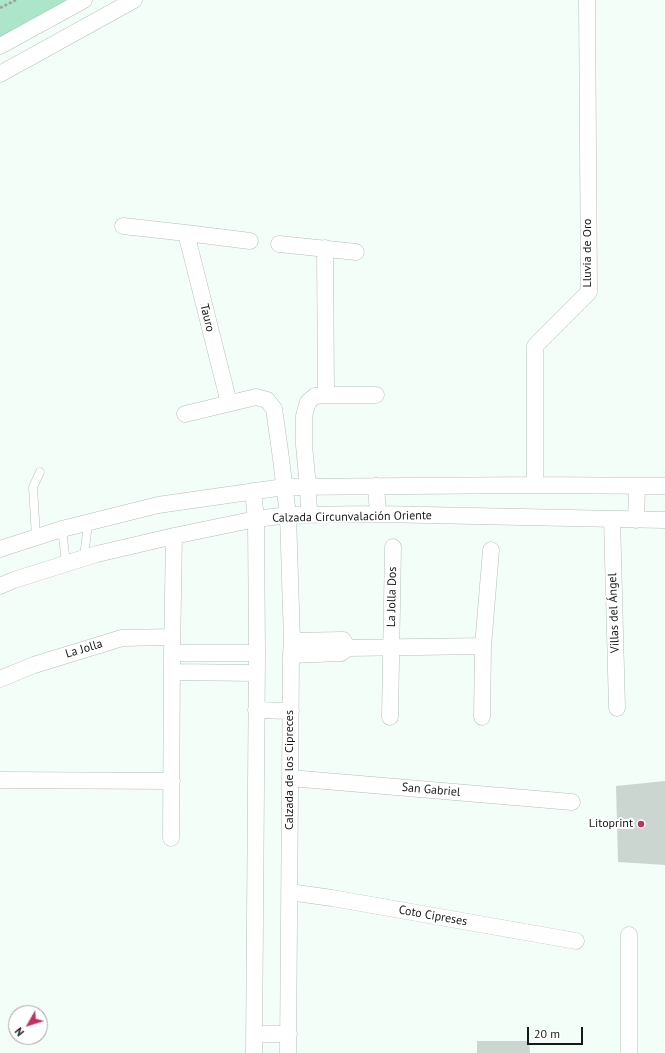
<!DOCTYPE html>
<meta charset="utf-8">
<style>
body{margin:0}
#map{position:relative;width:665px;height:1053px;overflow:hidden;background:#f3fef8;font-family:"PT Sans",sans-serif}
canvas{display:block}
.north{position:absolute;left:8px;top:1005px;width:40px;height:40px;box-sizing:border-box;background:#fff;border:1px solid #a1a3a2;border-radius:50%;rotate:231deg;font-size:11px;font-weight:700;line-height:16px;text-align:center;color:#151917}
.north::after{content:'';display:block;margin:auto;width:14px;height:18px;background:#bf3161;clip-path:polygon(50% 0,100% 100%,50% 72%,0 100%)}
.scale{position:absolute;left:527px;top:1027px;width:56px;height:18px;box-sizing:border-box;border:2px solid #151917;border-top:0;padding-left:5px;font-size:12px;line-height:14px;white-space:nowrap;color:#151917;-webkit-text-stroke:3px #fff;paint-order:stroke}
</style>
<div id="map">
<canvas width="665" height="1053"></canvas>
<div class="north">N</div>
<div class="scale">20 m</div>
</div>
<script>
const ctx = document.querySelector('canvas').getContext('2d');
ctx.lineJoin = 'round';
function fill(path, color) {
  ctx.fillStyle = color;
  ctx.fill(path, 'evenodd');
}
function shape(rows) {
  const path = new Path2D();
  for (const r of rows) {
    path.moveTo(r[0], r[1]);
    for (let i = 2; i < r.length; i += 2) path.lineTo(r[i], r[i + 1]);
  }
  return path;
}
function stroke(path, color, width, dash) {
  ctx.strokeStyle = color;
  ctx.lineWidth = width;
  ctx.lineCap = dash ? 'butt' : 'round';
  ctx.setLineDash(dash || []);
  ctx.stroke(path);
}
function write(font, color, halo, rows, align = 'center') {
  ctx.font = font + ' "PT Sans",sans-serif';
  ctx.lineWidth = 4;
  ctx.setLineDash([]);
  ctx.textBaseline = 'middle';
  ctx.strokeStyle = halo;
  ctx.fillStyle = color;
  for (const [text, x, y, turn = 0] of rows) {
    ctx.save();
    ctx.translate(x, y);
    ctx.rotate((+turn || 0) * Math.PI / 180);
    ctx.textAlign = isNaN(turn) ? turn : align;
    if (halo) ctx.strokeText(text, 0, 0);
    ctx.fillText(text, 0, 0);
    ctx.restore();
  }
}
fill(shape([
 [0,0,71,0,0,39]
]), '#ade5cb');
fill(shape([
 [665,781,665,865,618,862,616,786],
 [477,1041,529,1041,530,1053,477,1053]
]), '#cbd6d0');
const lane = shape([
 [62,529,66,563],
 [36,537,33,487,40,472],
 [84,558,88,523]
]);
const street = shape([
 [0,46,84,0],
 [0,74,134,0],
 [123,226,186,233,250,241],
 [186,233,229,403],
 [279,244,356,252],
 [325,248,326,395],
 [185,414,256,397,267,400,274,409,280,451,288,515,292,641,291,655,288,1053],
 [535,485,535,346,589,292,587,0],
 [376,486,378,514],
 [253,491,256,519,257,653,254,1053],
 [309,515,308,487,304,445,304,416,308,402,315,396,326,395,376,395],
 [612,519,617,708],
 [636,520,637,487],
 [0,549,62,529,158,505,284,487,535,485,665,486],
 [0,586,14,580,84,558,97,554,174,536,256,519,288,515,378,514,665,520],
 [292,641,343,640,348,648],
 [172,653,257,653],
 [291,655,341,653,348,648,483,646],
 [172,672,256,673],
 [0,679,34,665,122,638,172,637],
 [256,710,291,711],
 [390,717,393,547],
 [482,717,483,646,491,550],
 [290,778,572,802],
 [0,780,172,781],
 [171,838,172,653,174,536],
 [289,892,332,898,576,941],
 [254,1034,289,1034],
 [629,1053,629,935]
]);
stroke(lane, '#b4bfba', 9);
stroke(street, '#b4bfba', 17);
stroke(shape([
 [0,8,16,0]
]), '#9aa39e', 2.5, [3, 2]);
stroke(lane, '#fff', 8);
stroke(street, '#fff', 16);
for (const [x, y, r, color] of [
 [641,824,4,"#bf3161"]
]) {
  const dot = new Path2D();
  dot.arc(x, y, r, 0, 2 * Math.PI);
  ctx.fillStyle = color;
  ctx.fill(dot);
  stroke(dot, '#fff', 1.5);
}
write('12px', '#151917', '#fff', [
 ["Lluvia de Oro",588,253,-90],
 ["Tauro",207,318,76],
 ["Calzada Circunvalación Oriente",352,517,-1],
 ["La Jolla Dos",392,597,-89],
 ["Villas del Ángel",614,613,-92],
 ["La Jolla",84,649,-17],
 ["Calzada de los Cipreces",290,770,-90],
 ["San Gabriel",431,790,5],
 ["Coto Cipreses",433,916,10]
]);
write('12px', '#151917', '#fff', [
 ["Litoprint",633,824]
], 'right');
</script>
